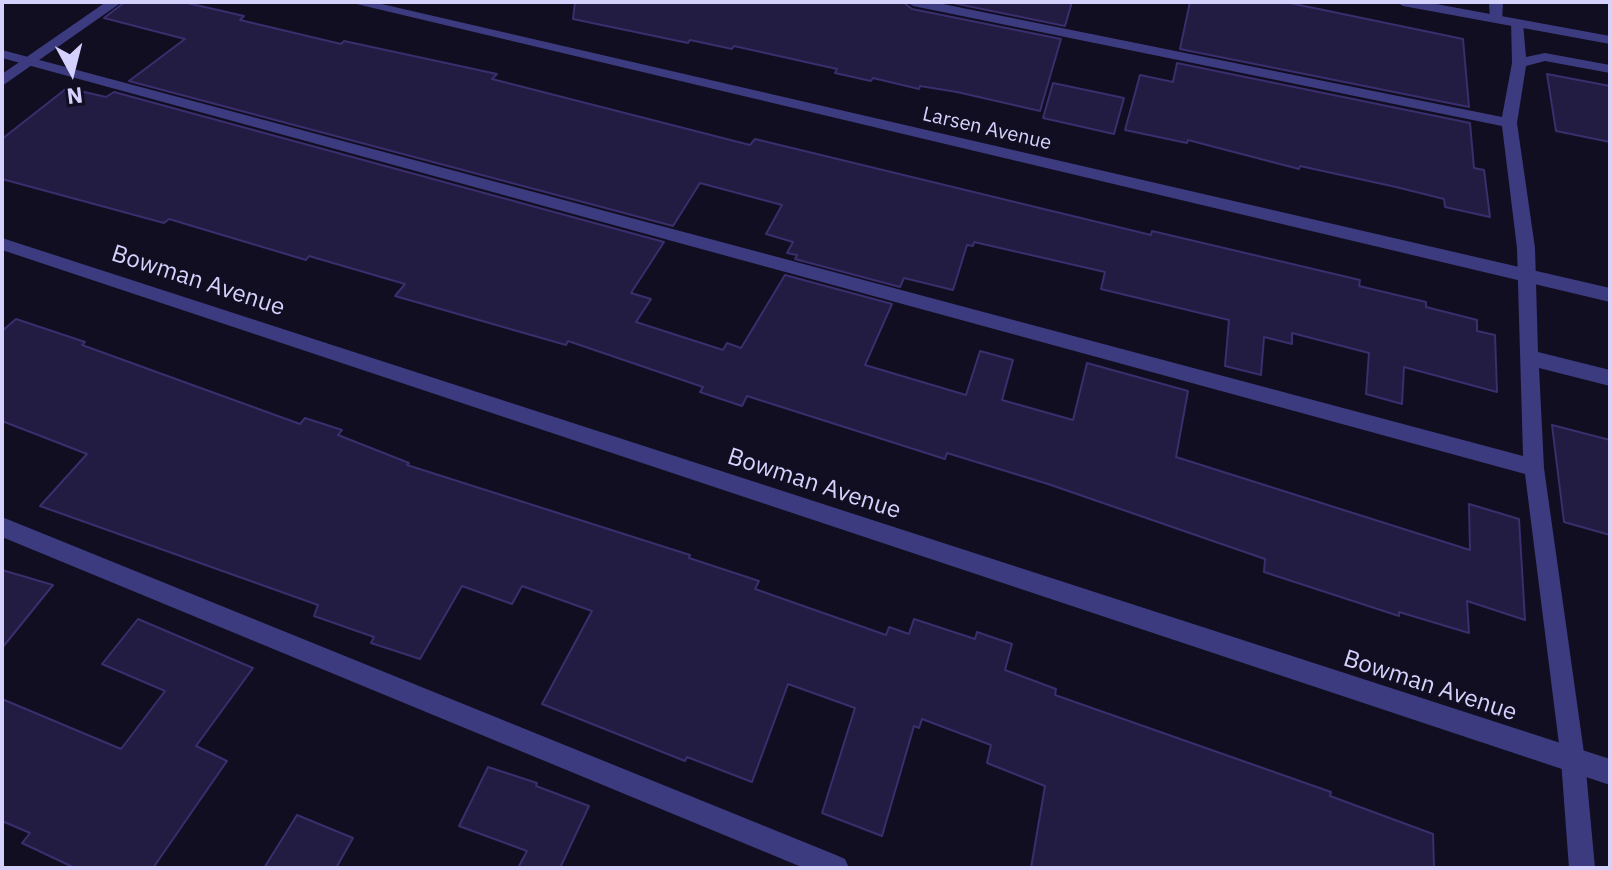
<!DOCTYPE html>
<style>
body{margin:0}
#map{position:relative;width:1612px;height:870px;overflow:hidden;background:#110e22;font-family:"IBM Plex Sans",sans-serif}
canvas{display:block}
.frame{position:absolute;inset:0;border:4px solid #d5d1fd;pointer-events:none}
.north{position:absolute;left:32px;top:32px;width:80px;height:80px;-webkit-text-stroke:6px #110e22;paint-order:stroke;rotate:173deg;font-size:22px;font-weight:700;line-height:32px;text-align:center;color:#d5d1fd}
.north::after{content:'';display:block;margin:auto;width:28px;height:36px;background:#d5d1fd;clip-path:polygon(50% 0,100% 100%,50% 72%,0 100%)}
</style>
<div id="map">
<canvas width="1612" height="870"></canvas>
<div class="frame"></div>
<div class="north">N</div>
</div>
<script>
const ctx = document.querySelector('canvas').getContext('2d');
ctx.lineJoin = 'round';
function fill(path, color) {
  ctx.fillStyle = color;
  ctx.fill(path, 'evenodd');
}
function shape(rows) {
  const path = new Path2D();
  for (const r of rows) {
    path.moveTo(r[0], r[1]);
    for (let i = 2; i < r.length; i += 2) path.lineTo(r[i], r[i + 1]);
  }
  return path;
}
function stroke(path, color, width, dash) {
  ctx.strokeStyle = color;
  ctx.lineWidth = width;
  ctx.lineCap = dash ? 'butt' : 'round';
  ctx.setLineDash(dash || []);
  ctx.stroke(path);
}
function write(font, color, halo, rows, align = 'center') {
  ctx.font = font + ' "IBM Plex Sans",sans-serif';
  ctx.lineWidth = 7;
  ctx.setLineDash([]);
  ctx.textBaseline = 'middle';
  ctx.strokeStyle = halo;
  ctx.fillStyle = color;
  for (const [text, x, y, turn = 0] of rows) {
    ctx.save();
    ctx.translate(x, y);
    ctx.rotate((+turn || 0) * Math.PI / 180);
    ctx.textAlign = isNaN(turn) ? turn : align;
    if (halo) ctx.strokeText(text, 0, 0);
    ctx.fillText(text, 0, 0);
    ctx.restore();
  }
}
const building = shape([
 [125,2,183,2,244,16,240,20,341,44,344,41,497,74,492,79,750,145,755,139,1151,235,1152,231,1360,280,1359,286,1426,302,1426,307,1477,320,1477,331,1495,335,1497,392,1404,367,1402,404,1366,394,1369,353,1292,333,1292,344,1264,337,1261,375,1225,366,1229,320,1101,289,1105,272,974,242,973,246,967,245,953,290,904,278,900,287,795,259,797,255,787,253,793,242,766,234,782,205,700,183,673,226,129,81,185,39,104,18,125,2],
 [575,2,903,2,912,9,1061,39,1040,111,957,92,920,86,919,89,873,78,871,81,835,73,837,69,734,46,732,49,690,40,688,43,573,19,575,2],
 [948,2,1072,2,1065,26,948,2],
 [1190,2,1285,2,1463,39,1469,107,1180,49,1190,2],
 [1177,63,1470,123,1474,168,1484,170,1490,217,1445,207,1444,199,1396,187,1300,166,1299,169,1188,140,1187,143,1125,130,1140,75,1173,82,1177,63],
 [1547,74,1610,86,1610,142,1556,131,1547,74],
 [1053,83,1124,98,1114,134,1043,118,1053,83],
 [67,88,106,97,114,92,664,242,631,293,651,299,636,322,723,350,727,343,741,348,785,275,892,304,865,365,966,395,980,351,1013,360,1002,400,1073,420,1087,363,1188,391,1176,457,1470,550,1469,504,1519,519,1525,620,1467,601,1469,633,1399,612,1399,616,1264,572,1265,559,1048,484,947,453,945,459,747,396,742,406,700,392,703,387,568,341,566,345,395,296,405,284,309,256,306,260,169,219,164,223,2,179,2,139,67,88],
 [16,319,85,342,82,345,300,424,305,418,342,430,338,435,409,463,407,465,690,555,689,558,759,581,755,589,886,635,889,627,909,634,914,619,975,639,977,632,1012,644,1005,670,1056,689,1055,695,1331,792,1330,796,1433,834,1434,868,1031,868,1045,786,987,763,991,745,922,719,919,728,914,726,882,836,822,813,855,708,788,684,752,782,687,757,685,761,542,704,592,611,522,586,512,604,462,586,420,659,371,643,374,637,314,616,318,605,40,506,87,454,2,421,2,331,16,319],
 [1552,425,1610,440,1610,535,1564,522,1552,425],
 [2,570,53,585,2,648,2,570],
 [138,619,253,668,196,746,227,761,153,868,75,868,22,843,30,833,2,821,2,699,121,749,165,691,102,664,138,619],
 [488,767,537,783,536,786,589,806,560,868,518,868,527,851,459,826,488,767],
 [297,815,353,838,336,868,264,868,297,815]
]);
fill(building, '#221b42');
stroke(building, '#3a2e6d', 2);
fill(shape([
 [906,2,933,2,1502,117,1512,63,1511,20,1523,23,1526,57,1545,53,1610,65,1610,73,1545,61,1526,66,1517,123,1535,248,1538,352,1610,370,1610,386,1539,368,1544,468,1585,760,1595,868,1569,868,1561,760,1525,474,2,58,2,50,1523,456,1517,248,1502,126,913,6,906,2],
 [1489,2,1503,2,1502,23,1490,20,1489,2],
 [2,517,836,855,845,859,849,868,804,868,2,537,2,517]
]), '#3d3b7f');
fill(shape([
 [106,2,122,2,2,86,2,74,106,2],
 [348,2,373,2,1610,288,1610,302,348,2],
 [1396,2,1425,2,1610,36,1610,44,1403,6,1396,2],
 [2,238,1610,759,1610,785,2,250,2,238]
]), '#3d3b7f');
write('20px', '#d5d1fd', '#110e22', [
 ["Larsen Avenue",987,129,13]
]);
write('24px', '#d5d1fd', '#110e22', [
 ["Bowman Avenue",198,281,18],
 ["Bowman Avenue",814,484,18],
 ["Bowman Avenue",1430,686,18]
]);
</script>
